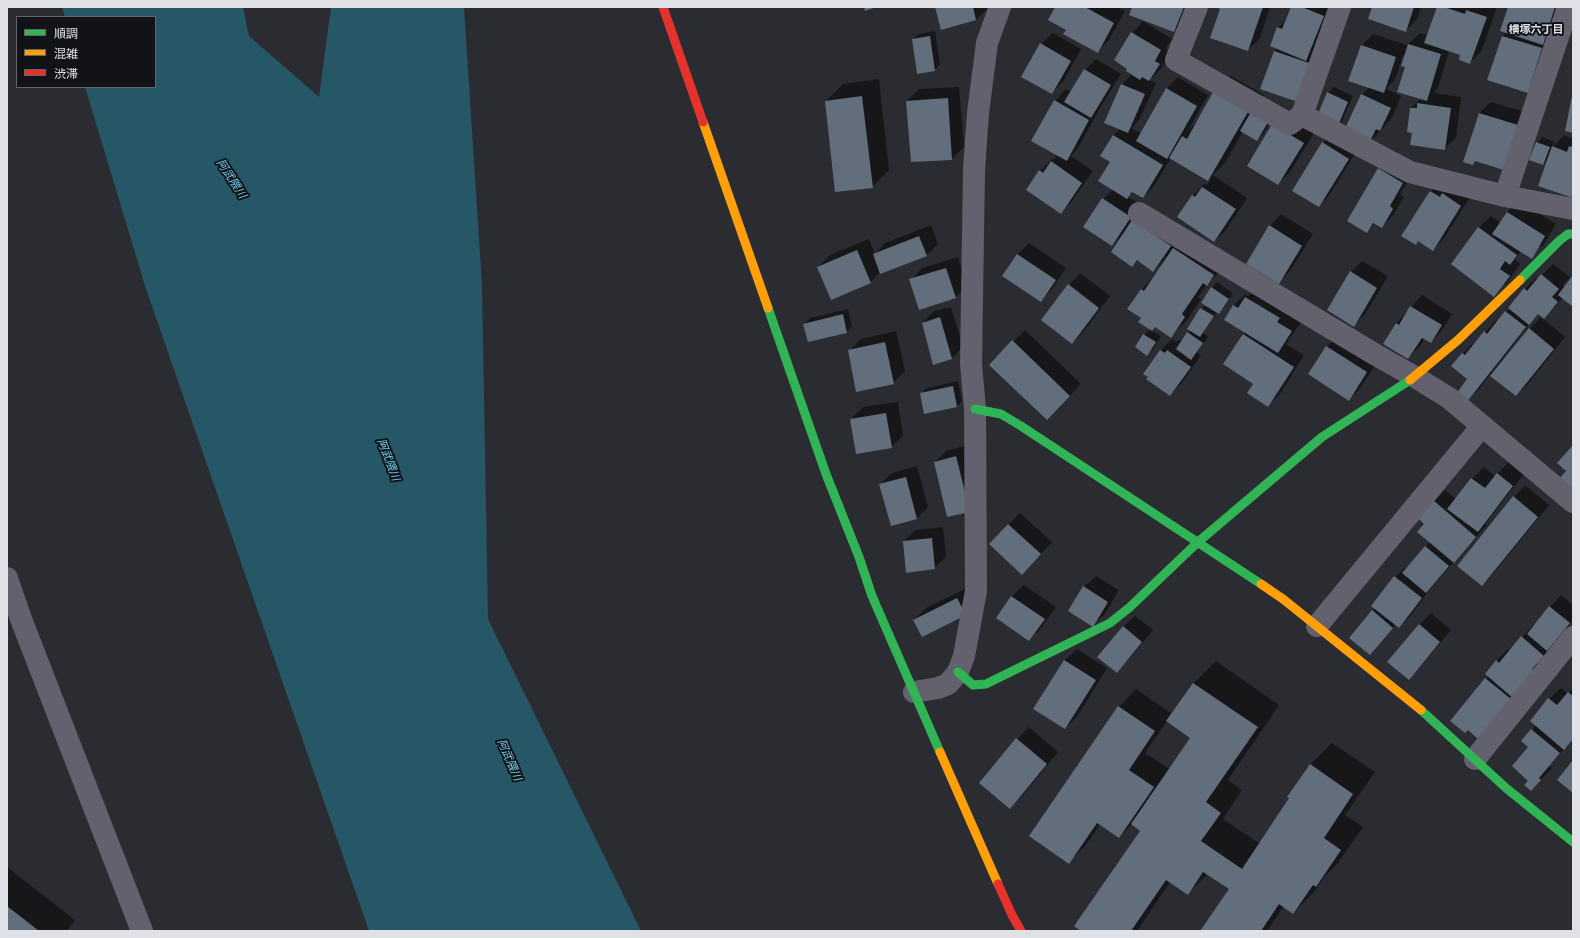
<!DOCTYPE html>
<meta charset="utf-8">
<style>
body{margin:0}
#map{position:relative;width:1580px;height:938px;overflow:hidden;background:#2b2c31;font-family:Bitter,"Noto Sans JP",serif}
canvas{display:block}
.frame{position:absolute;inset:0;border:8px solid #dfe1e7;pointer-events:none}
.legend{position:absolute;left:16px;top:16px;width:140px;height:72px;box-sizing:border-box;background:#121317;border:1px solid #64656a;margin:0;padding:5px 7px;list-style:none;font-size:12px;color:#dfe1e7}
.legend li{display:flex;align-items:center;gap:8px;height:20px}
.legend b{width:20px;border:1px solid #64656a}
</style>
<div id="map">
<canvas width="1580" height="938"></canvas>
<div class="frame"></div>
<ul class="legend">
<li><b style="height:5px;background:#30b455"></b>順調</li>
<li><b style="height:5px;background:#ff9f0a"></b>混雑</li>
<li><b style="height:5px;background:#e5322d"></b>渋滞</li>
</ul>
</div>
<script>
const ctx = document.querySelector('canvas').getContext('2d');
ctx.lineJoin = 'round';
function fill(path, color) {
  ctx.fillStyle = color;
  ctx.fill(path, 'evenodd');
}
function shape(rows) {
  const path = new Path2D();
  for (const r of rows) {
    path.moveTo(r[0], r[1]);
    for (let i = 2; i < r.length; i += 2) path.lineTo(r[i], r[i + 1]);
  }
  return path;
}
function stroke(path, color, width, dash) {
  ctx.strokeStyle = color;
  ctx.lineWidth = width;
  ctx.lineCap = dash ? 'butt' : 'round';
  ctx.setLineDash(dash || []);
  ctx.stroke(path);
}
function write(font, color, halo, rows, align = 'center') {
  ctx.font = font + ' Bitter,"Noto Sans JP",serif';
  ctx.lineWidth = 4;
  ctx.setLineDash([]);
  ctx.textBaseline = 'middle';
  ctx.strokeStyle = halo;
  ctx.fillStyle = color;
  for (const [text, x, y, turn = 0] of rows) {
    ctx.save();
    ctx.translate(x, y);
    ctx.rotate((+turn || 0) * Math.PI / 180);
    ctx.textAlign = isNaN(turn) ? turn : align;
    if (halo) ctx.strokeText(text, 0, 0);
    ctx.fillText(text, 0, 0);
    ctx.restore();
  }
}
fill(shape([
 [62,7,243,7,249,36,319,97,331,7,464,7,482,285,488,619,641,931,369,931,146,289,85,87,155,87,155,17,65,17]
]), '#265766');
fill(shape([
 [936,7,987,7,988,8,976,20,942,28],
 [1057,7,1117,7,1125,11,1109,40,1098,52,1067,29],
 [1133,7,1190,7,1185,20,1174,31],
 [1219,7,1270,7,1260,38,1248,50,1221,8],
 [1292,7,1333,7,1309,90,1262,88,1275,51,1278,48,1278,28,1288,18],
 [1373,7,1421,7,1417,19,1406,31],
 [1438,7,1497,7,1482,50,1471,62,1461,55,1449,51,1438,88,1433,93,1461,97,1456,138,1444,149,1414,132,1411,108,1421,98,1406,67,1405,56,1403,55,1395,80,1386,89,1401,96,1392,118,1368,144,1362,95,1369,87,1350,80,1362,45,1373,34,1407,45,1420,33,1428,35],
 [1509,7,1562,7,1528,92,1503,36,1506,32],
 [1143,21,1172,39,1165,49,1171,52,1161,69,1149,80,1156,83,1139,120,1132,128,1141,134,1166,89,1178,77,1208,95,1187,132,1198,121,1214,93,1231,76,1264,95,1257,107,1273,117,1263,134,1257,140,1243,131,1225,163,1213,175,1247,198,1226,230,1214,241,1193,196,1204,184,1206,185,1210,181,1171,158,1154,186,1143,197,1133,192,1128,197,1142,205,1132,222,1182,234,1172,251,1191,232,1224,267,1207,284,1198,297,1201,299,1188,319,1171,336,1156,326,1151,330,1161,336,1153,349,1147,354,1144,335,1150,329,1142,318,1142,289,1157,274,1168,256,1153,271,1138,260,1132,265,1124,233,1112,245,1103,199,1113,189,1111,162,1114,135,1120,129,1105,122,1122,84,1132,74,1132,33],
 [935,31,940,65,934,70,913,39,919,34],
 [1053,33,1081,49,1063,82,1051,93,1041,44],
 [1096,59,1121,74,1100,108,1078,148,1071,156,1093,171,1072,201,1061,212,1027,190,1040,171,1052,159,1053,160,1059,155,1055,101,1066,89,1071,92,1085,70],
 [879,79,889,170,872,187,826,101,843,84],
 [959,87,964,147,952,159,912,161,907,101,919,89],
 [1334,87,1353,96,1342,121,1336,127,1328,93],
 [1491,102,1529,113,1515,157,1476,160,1473,164,1464,161,1479,113],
 [1285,113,1315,131,1290,172,1278,183],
 [1334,132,1359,147,1330,194,1319,206,1323,143],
 [1564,135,1573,139,1573,197,1548,158,1543,164,1537,143,1543,137,1554,142,1553,147],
 [1390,157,1414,171,1400,194,1404,197,1393,215,1382,227,1375,223,1367,232,1378,169],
 [1442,180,1472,194,1444,238,1433,249,1419,241,1416,244,1431,191],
 [1519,201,1556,224,1543,246,1522,251,1514,259,1520,264,1506,284,1452,264,1479,227,1491,216,1501,223,1507,212],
 [1281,214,1313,234,1290,271,1278,283,1270,226],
 [931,225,938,244,926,256,881,272,870,282,818,267,830,255,869,239,875,254,885,243],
 [1029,243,1066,268,1052,289,1041,300,1017,255],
 [958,257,967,286,956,297,911,280,922,268],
 [1362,261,1388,276,1365,314,1353,326,1351,272],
 [1553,264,1570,277,1563,285,1565,287,1573,277,1573,306,1563,298,1544,318,1538,313,1478,390,1466,401,1469,379,1463,354,1474,342,1476,343,1496,320,1498,322,1525,289,1536,278,1538,279],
 [1080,273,1110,296,1084,331,1072,343,1069,285],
 [1217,282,1233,293,1224,308,1218,313,1217,312,1203,333,1208,337,1197,352,1201,355,1182,383,1170,395,1161,350,1172,339,1176,342,1179,340,1182,342,1191,330,1188,329,1205,305,1212,288],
 [1258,286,1303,319,1286,344,1304,355,1280,394,1268,405,1254,384,1243,335,1246,332,1234,306,1245,294,1248,296],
 [1422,295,1452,314,1442,330,1431,342,1425,338,1420,346,1408,358,1384,344,1397,323],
 [951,307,963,347,952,358,923,323,934,311],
 [848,309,852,326,846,332,804,324,810,318],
 [1541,317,1565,337,1528,384,1516,395,1529,329],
 [1025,330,1081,384,1058,408,991,365],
 [896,331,905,371,893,383,849,351,861,339],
 [1338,335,1378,361,1360,388,1349,400,1327,347],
 [958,381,962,401,957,406,921,393,927,388],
 [898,402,903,436,891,447,851,419,863,407],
 [968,445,969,511,935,462,946,451],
 [1509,462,1524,474,1485,524,1487,525,1432,586,1411,615,1399,627,1396,624,1370,654,1373,611,1395,577,1407,566,1409,567,1430,542,1426,524,1434,501,1445,490,1456,499,1472,479,1484,467,1495,476],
 [917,466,928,507,917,518,892,525,880,484,892,473],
 [1525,485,1549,505,1493,574,1482,585,1514,497],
 [1020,513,1052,542,1022,573,990,544],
 [943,527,946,557,934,568,904,541,916,530],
 [1096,576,1119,590,1105,614,1093,625,1084,587],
 [1024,585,1056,607,1041,628,1029,640,998,618,1012,596],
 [969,587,977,603,922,636,914,620,926,608],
 [1561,595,1573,605,1573,620,1490,726,1468,729,1452,721,1489,676,1486,673,1497,660,1508,649,1510,651,1522,637,1533,625,1534,626,1550,607],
 [1431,613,1451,630,1420,667,1408,678,1419,625],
 [1135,616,1153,630,1128,660,1117,672,1123,627],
 [1077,649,1107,668,1077,717,1065,728,1035,709,1065,660],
 [1216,661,1279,705,1228,780,1242,790,1223,819,1260,844,1310,765,1332,743,1375,772,1345,815,1363,827,1338,863,1324,877,1315,891,1293,913,1284,906,1267,931,1201,931,1230,889,1208,874,1187,894,1170,882,1137,931,1083,931,1141,831,1132,824,1119,837,1100,824,1086,845,1069,862,1030,836,1119,707,1136,689,1172,714,1194,683],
 [1167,721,1191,737,1170,769,1145,753],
 [1561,688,1568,694,1573,688,1573,739,1549,766,1552,768,1531,790,1529,781,1530,747,1532,730,1536,725,1549,699],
 [1029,727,1058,752,1022,796,1010,807,981,783,1017,739],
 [7,867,75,920,67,931,7,931]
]), '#0007');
fill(shape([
 [864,7,876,7,865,11],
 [935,7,973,7,976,20,941,30],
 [1055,7,1085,7,1114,23,1098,53,1063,34,1066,30,1048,20],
 [1132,7,1184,7,1174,32,1129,15],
 [1216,7,1263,7,1248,51,1210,38,1220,9],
 [1291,7,1302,7,1324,16,1306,61,1270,46,1277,27,1282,29],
 [1372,7,1414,7,1406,32,1368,19],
 [1437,7,1444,7,1465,14,1466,10,1487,17,1470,64,1459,60,1460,55,1424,43],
 [1508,7,1555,7,1543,45,1500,31],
 [1131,32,1161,50,1155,61,1160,64,1149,81,1142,77,1140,80,1126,71,1127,69,1114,60],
 [930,36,935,71,917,74,912,39],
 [1502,36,1542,48,1528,93,1487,80],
 [1040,43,1071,61,1052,94,1021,77],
 [1408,44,1441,54,1427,101,1397,92,1405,67,1401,66],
 [1361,45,1396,57,1384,93,1348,81],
 [1274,51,1312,64,1298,102,1260,89],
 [1084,69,1111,85,1091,118,1064,102],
 [1121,84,1145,94,1128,133,1104,123],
 [1166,88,1197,106,1167,159,1136,141],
 [1213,92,1248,112,1208,181,1169,158,1182,136,1187,139],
 [1327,92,1348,102,1337,128,1316,119],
 [1361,94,1391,108,1380,131,1376,129,1368,145,1343,133],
 [862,96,873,188,835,192,825,101],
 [1572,96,1573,96,1573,133,1565,131],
 [948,98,952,160,911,162,906,101],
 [1054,100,1089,120,1067,161,1031,141],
 [1417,103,1451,108,1445,150,1410,145,1412,133,1407,132,1410,108,1417,108],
 [1251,112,1268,122,1257,141,1240,131],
 [1479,113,1518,125,1504,170,1475,161,1473,165,1463,162],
 [1272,124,1304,143,1278,185,1247,166],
 [1113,135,1163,165,1143,198,1132,192,1127,199,1098,181,1110,162,1100,156],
 [1322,142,1349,159,1319,207,1292,191],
 [1536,142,1550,147,1543,165,1529,160],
 [1552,146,1567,152,1569,146,1573,147,1573,198,1538,186],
 [1051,161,1082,183,1061,214,1026,190,1039,170,1043,173],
 [1378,168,1403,183,1390,206,1393,209,1382,228,1373,223,1367,233,1347,221],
 [1202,187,1236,209,1214,242,1177,217,1192,195,1195,197],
 [1430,191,1440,197,1442,193,1461,206,1433,251,1418,241,1416,245,1401,236],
 [1102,198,1131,217,1112,246,1083,227],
 [1507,212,1545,236,1532,259,1492,234],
 [1132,220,1171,246,1153,272,1137,260,1132,267,1111,252],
 [1269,225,1302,246,1279,284,1246,264],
 [1478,227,1517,255,1510,265,1505,261,1500,269,1510,276,1494,297,1451,264],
 [919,236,927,256,880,274,873,254],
 [1173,248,1214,275,1207,286,1203,283,1182,314,1185,317,1171,338,1155,327,1152,331,1138,322,1141,318,1127,309,1141,289,1144,291],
 [857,250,871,283,831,300,817,267],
 [1017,254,1056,280,1041,302,1002,276],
 [946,268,956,298,919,310,909,279],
 [1350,271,1377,288,1354,327,1327,310],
 [1541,274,1559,289,1552,297,1558,302,1544,319,1538,314,1529,325,1508,308,1524,288,1527,291],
 [1573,275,1573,307,1558,295],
 [1068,284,1099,308,1072,344,1041,320],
 [1211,287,1229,299,1219,314,1201,303],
 [1245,297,1280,318,1277,322,1292,331,1278,353,1224,320,1233,305,1238,308],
 [1410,306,1442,325,1431,343,1422,338,1408,359,1383,344,1396,323,1399,325],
 [1200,308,1214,316,1200,337,1187,329],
 [1505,311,1526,327,1466,403,1456,394,1467,379,1451,366,1462,353,1465,355,1484,331,1487,334],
 [843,314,847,333,808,342,803,324],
 [940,317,952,359,933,365,922,323],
 [1529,328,1554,349,1516,396,1490,376],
 [1187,332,1203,343,1191,360,1176,349],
 [1143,334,1156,342,1147,356,1135,347],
 [1243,334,1294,367,1268,407,1247,393,1253,384,1223,364],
 [1012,340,1070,396,1047,420,989,365],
 [885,342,894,384,856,392,848,350],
 [1326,346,1367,372,1349,401,1308,374],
 [1160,350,1165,353,1167,350,1191,367,1170,396,1146,379,1148,377,1143,374],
 [953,386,957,407,924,414,920,393],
 [886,413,892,448,856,454,850,419],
 [1573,445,1573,490,1560,478,1566,471,1557,463],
 [956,456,970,512,947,517,934,462],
 [1497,473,1513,486,1478,532,1447,509,1471,478,1485,488],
 [906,477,917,519,891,526,879,484],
 [1513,496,1538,517,1482,586,1457,566],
 [1433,500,1476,537,1454,563,1417,532,1424,524,1418,518],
 [1008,524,1041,554,1022,575,989,544],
 [932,538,935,569,906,573,903,541],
 [1425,546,1449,566,1426,593,1402,573],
 [1394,576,1422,598,1399,628,1371,606],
 [1083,586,1108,602,1093,627,1068,611],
 [1011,596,1045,619,1029,641,996,618],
 [957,598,966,615,922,637,913,620],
 [1549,606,1570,623,1547,651,1527,634],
 [1372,610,1393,628,1370,655,1349,638],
 [1419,624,1440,642,1409,680,1387,662],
 [1123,626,1142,642,1117,673,1097,657],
 [1521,636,1544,656,1532,669,1535,671,1513,698,1485,674,1496,660,1499,663],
 [1064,660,1096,680,1065,729,1033,709],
 [1485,678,1511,699,1478,739,1468,730,1465,733,1450,721],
 [1193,683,1258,727,1206,802,1221,813,1201,841,1242,869,1289,798,1287,797,1310,764,1353,794,1324,838,1341,850,1316,887,1313,885,1293,914,1279,904,1261,931,1200,931,1229,889,1203,872,1188,895,1166,880,1131,931,1081,931,1074,926,1140,831,1131,824,1190,738,1166,721],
 [1568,692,1573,696,1573,739,1564,750,1530,721,1548,698,1557,705],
 [1118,706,1155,731,1129,770,1154,787,1119,838,1097,823,1069,864,1029,836],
 [1531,729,1560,753,1539,778,1541,780,1531,791,1524,785,1528,781,1512,766,1528,747,1521,741],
 [1016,738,1047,764,1010,809,979,783],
 [1573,760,1573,793,1557,780],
 [7,906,39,931,7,931]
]), '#626e7b');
stroke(shape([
 [1197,7,1176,60,1290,124,1302,115],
 [1340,7,1302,115,1410,172,1505,196,1573,209],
 [1505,196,1568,7],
 [1139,213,1376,355,1415,377,1449,398,1573,502],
 [7,578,21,619,142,931],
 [1317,626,1482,426],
 [914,692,938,688,948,684,958,672,964,656,976,591,975,409,971,364,974,170,978,113,987,43,1000,7],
 [1475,759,1573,637]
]), '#63616e', 22);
stroke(shape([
 [1520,280,1559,241,1568,234,1573,234],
 [768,308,826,474,859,557,872,596,940,752],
 [975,409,1001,414,1021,426,1261,584],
 [958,672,973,685,986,684,1110,623,1130,607,1198,542,1322,437,1410,380],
 [1421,710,1506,788,1573,842]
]), '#30b455', 9);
stroke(shape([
 [703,122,768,308],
 [1410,380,1458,340,1520,280],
 [1261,584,1283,599,1421,710],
 [940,752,998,884]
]), '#ff9f0a', 9);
stroke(shape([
 [663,7,703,122],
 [998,884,1012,915,1021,931]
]), '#e5322d', 9);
write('bold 11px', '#dfe1e7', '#121317', [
 ["横塚六丁目",1536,30]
]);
write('italic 11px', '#6fd7f7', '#121317', [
 ["阿武隈川",231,179,57],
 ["阿武隈川",388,460,69],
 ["阿武隈川",509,760,67]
]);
</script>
